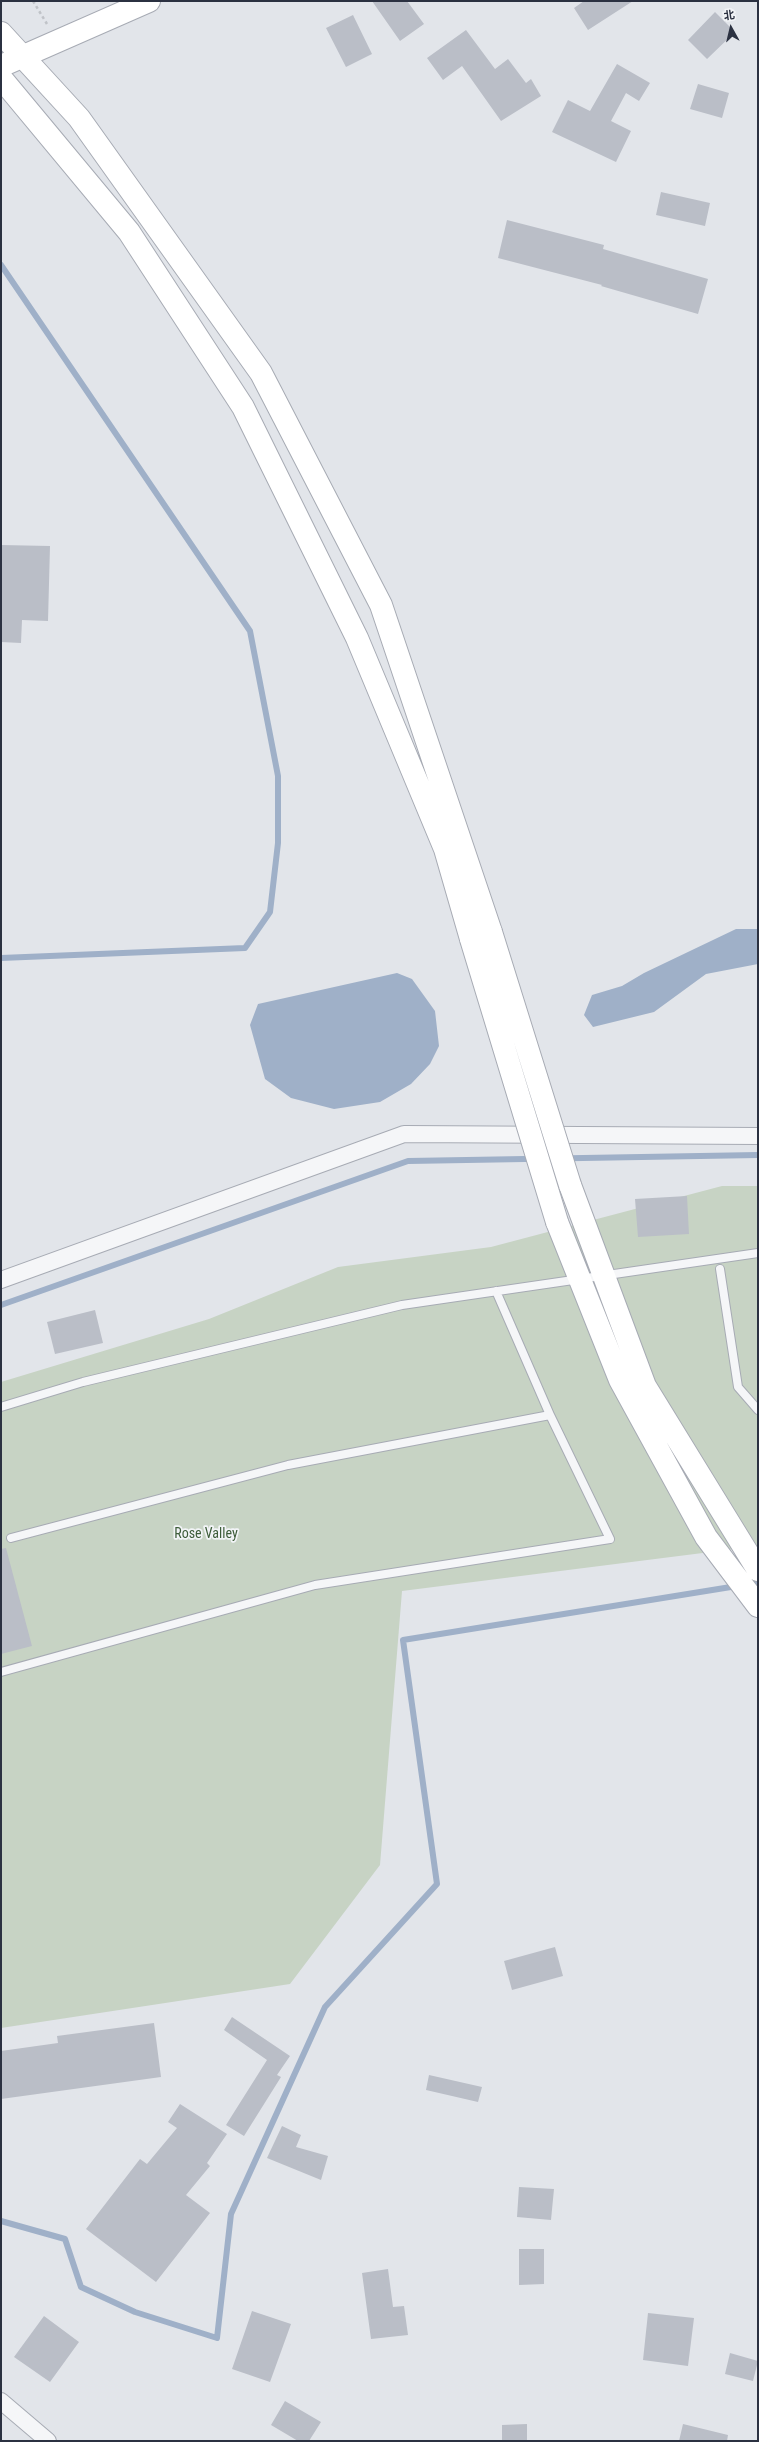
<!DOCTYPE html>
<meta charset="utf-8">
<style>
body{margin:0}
#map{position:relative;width:759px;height:2442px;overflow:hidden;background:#e2e5ea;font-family:"Roboto Condensed","Noto Sans SC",sans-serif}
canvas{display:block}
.frame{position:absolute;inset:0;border:2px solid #2b3141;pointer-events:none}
.north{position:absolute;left:711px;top:8px;width:40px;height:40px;-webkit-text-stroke:3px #f2f4f7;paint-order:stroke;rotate:352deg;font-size:11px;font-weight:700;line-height:16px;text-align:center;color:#2b3141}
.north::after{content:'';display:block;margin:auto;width:14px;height:18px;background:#2b3141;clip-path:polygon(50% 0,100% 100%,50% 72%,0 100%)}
</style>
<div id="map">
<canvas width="759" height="2442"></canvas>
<div class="frame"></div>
<div class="north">北</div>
</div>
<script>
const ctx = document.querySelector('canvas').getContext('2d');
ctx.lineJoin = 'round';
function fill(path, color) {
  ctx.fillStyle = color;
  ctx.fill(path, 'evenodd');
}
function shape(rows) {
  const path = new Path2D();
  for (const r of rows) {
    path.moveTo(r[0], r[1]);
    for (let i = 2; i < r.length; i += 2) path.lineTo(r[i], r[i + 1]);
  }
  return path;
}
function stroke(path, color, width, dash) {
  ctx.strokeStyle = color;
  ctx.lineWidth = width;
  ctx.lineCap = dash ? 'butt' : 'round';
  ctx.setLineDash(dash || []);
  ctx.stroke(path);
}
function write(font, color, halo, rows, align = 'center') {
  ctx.font = font + ' "Roboto Condensed",sans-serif';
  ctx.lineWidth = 3.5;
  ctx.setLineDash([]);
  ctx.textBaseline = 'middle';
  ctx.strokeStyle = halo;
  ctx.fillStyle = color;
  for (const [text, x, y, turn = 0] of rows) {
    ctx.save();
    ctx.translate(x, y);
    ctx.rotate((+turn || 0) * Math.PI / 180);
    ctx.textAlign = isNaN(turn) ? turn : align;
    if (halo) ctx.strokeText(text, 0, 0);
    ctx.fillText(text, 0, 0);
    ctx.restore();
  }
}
fill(shape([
 [722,1186,758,1186,758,1546,402,1591,380,1865,290,1984,1,2028,1,1382,209,1319,338,1267,491,1247]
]), '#c7d3c4');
fill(shape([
 [736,929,758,929,758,964,706,974,654,1012,593,1027,584,1015,592,995,622,986,644,973],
 [397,973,412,979,435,1011,439,1046,430,1064,411,1084,380,1102,334,1109,291,1098,265,1079,250,1025,258,1004]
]), '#9fb0c8');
stroke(shape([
 [1,265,250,631,278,776,278,843,270,912,245,948,1,958],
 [1,1305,408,1161,758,1155],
 [746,1584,758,1582],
 [1,2221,65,2239,81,2287,135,2312,217,2338,231,2214,325,2007,437,1884,403,1640,737,1586]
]), '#9fb0c8', 6);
fill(shape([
 [372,1,407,1,424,24,400,41],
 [584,1,633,1,588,30,574,8],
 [715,12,735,32,707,59,688,40],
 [353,15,372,54,346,67,326,28],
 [466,30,495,69,508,59,526,83,531,79,541,96,501,121,462,66,443,80,427,58],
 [617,64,650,83,639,101,626,93,611,121,631,131,616,162,552,132,568,100,590,111],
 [698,84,729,93,722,118,690,109],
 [661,192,710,203,705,226,656,215],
 [507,220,604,245,603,249,708,279,698,314,601,286,602,285,498,258],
 [1,545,50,546,48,621,22,620,21,643,1,642],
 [687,1196,689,1234,638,1237,635,1199],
 [95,1310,103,1343,55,1354,47,1322],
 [6,1548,32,1646,1,1654,1,1549],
 [555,1947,563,1976,512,1990,504,1961],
 [232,2017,290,2056,277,2075,281,2077,244,2136,226,2125,267,2060,224,2030],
 [154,2023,161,2077,1,2099,1,2051,58,2043,57,2036],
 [429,2075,482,2087,478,2102,426,2090],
 [180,2104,227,2134,207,2163,210,2166,186,2195,210,2213,156,2282,86,2229,140,2159,147,2164,177,2128,168,2122],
 [282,2126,301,2135,296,2147,328,2156,321,2180,267,2158],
 [519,2187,554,2189,551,2220,517,2217],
 [519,2249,544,2249,544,2284,519,2285],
 [388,2269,393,2307,404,2306,408,2335,371,2339,362,2273],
 [252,2311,291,2324,270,2382,232,2369],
 [648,2313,694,2318,688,2366,643,2360],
 [44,2316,79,2342,50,2382,14,2357],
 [730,2353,758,2361,753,2381,725,2374],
 [285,2401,321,2422,309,2441,298,2441,271,2425],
 [527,2424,527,2441,502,2441,502,2425],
 [683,2424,728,2435,727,2441,679,2441]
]), '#babec7');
const lane = shape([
 [720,1269,738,1387,758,1410],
 [496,1291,550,1415],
 [1,1407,83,1382,402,1305,758,1253],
 [1,1672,315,1585,610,1539,550,1415,288,1465,11,1538]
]);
const street = shape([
 [1,1280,404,1134,758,1136],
 [1,2401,48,2441]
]);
const secondary = shape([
 [1,33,79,118,261,373,381,605,491,932],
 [1,66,149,1],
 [1,78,129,232,243,407,357,638,445,849,471,939],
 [570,1185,645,1386,758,1570],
 [557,1222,620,1380,706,1537,758,1606]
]);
stroke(lane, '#a7abb4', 10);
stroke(street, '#a7abb4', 18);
stroke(secondary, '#a7abb4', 24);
stroke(shape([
 [33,1,47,24]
]), '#c0c3c8', 2.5, [3, 3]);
stroke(lane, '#f5f6f8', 8);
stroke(street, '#f5f6f8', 16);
stroke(secondary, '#fff', 22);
const secondaryBridge = shape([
 [491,932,570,1185],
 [471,939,557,1222]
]);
stroke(secondaryBridge, '#a7abb4', 24, []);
stroke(secondaryBridge, '#fff', 22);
write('14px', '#3d5c39', '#f2f4f7', [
 ["Rose Valley",206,1534]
]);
</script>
